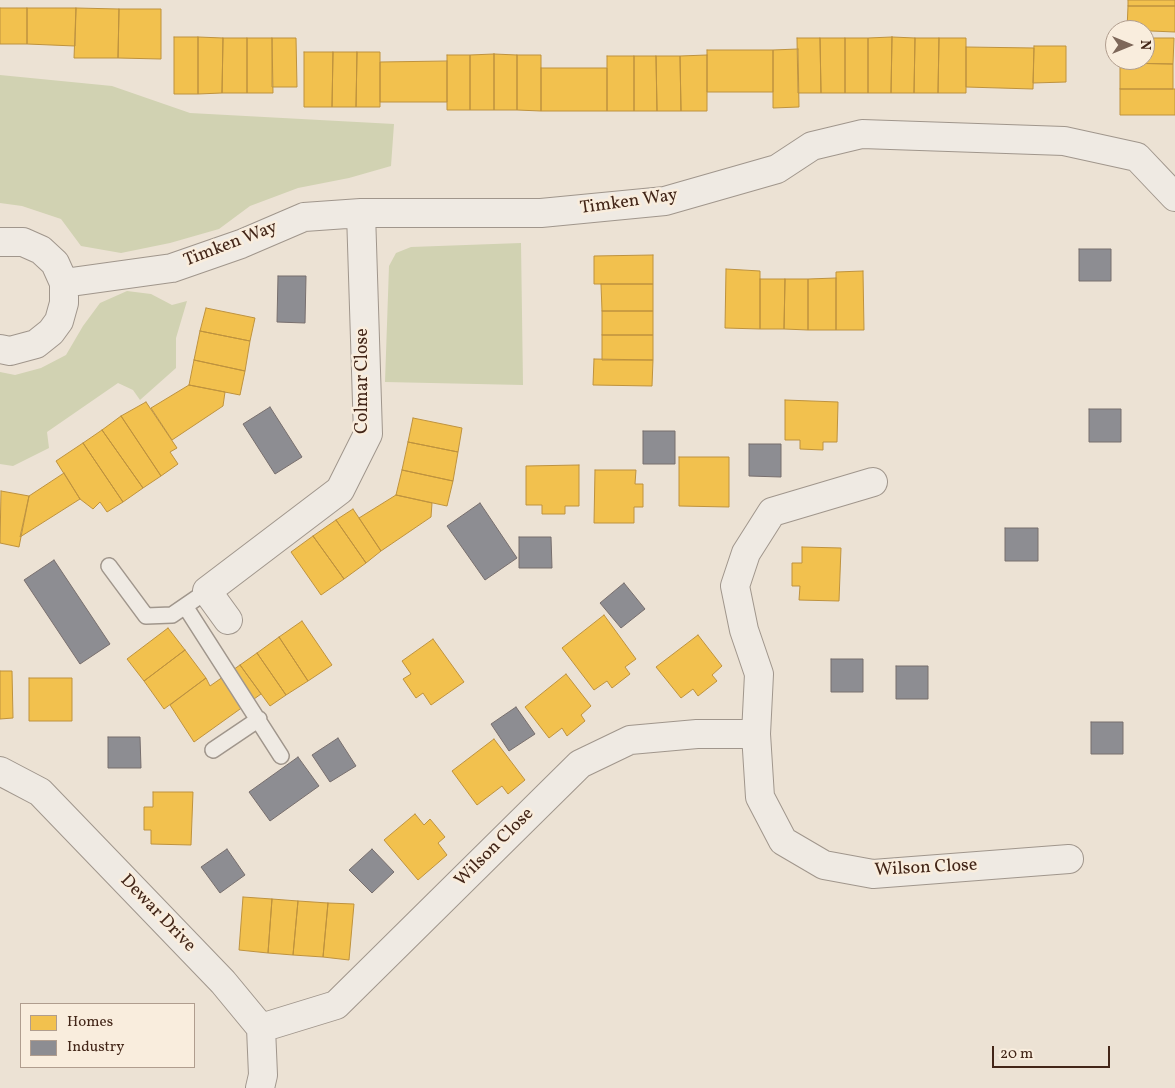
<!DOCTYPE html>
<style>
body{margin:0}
#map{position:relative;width:1175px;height:1088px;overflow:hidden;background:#ece2d4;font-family:Vollkorn,serif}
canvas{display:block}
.legend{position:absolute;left:20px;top:1003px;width:175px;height:65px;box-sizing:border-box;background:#f9eddd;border:1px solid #b09d8e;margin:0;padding:6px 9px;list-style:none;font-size:15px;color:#432618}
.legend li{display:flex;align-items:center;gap:10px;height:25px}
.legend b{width:25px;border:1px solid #b09d8e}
.north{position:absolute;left:1105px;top:20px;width:50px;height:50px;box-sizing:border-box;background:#f9eddd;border:1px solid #b09d8e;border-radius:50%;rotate:90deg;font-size:14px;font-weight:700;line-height:20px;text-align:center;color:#432618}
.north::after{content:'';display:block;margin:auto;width:18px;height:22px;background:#7e685a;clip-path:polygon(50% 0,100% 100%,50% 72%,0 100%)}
.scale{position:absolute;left:992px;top:1046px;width:118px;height:22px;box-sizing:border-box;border:2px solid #432618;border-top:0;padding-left:6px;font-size:15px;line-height:18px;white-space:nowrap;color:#432618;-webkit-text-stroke:4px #f9eddd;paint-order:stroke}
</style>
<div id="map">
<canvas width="1175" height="1088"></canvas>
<ul class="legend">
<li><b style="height:14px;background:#f2c14e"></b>Homes</li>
<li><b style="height:14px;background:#8d8d92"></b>Industry</li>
</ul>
<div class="north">N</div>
<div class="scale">20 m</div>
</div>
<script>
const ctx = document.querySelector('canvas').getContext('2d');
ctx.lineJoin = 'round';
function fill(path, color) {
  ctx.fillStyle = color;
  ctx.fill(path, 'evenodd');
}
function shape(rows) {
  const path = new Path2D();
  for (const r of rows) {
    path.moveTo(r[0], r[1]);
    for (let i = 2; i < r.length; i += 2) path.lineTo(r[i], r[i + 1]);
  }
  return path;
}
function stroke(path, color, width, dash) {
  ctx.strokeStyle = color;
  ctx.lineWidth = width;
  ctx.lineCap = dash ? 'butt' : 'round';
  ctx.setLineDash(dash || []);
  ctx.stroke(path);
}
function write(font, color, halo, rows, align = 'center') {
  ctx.font = font + ' Vollkorn,serif';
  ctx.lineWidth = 5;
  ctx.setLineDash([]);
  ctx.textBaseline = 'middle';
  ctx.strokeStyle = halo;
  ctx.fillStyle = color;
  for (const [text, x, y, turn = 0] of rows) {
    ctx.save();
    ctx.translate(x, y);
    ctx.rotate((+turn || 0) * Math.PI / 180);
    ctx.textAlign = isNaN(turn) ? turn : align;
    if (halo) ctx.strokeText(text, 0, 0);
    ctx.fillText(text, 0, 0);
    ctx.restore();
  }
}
fill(shape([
 [0,75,112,86,190,113,394,124,391,166,349,178,298,188,250,206,219,229,170,243,121,253,81,246,61,219,22,206,0,203],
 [521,243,523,385,385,382,389,266,396,253,411,247],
 [127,291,151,294,172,305,187,301,176,338,176,368,140,400,133,390,118,383,47,432,49,448,13,466,0,464,0,372,15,375,41,368,66,355,83,326,100,303]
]), '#d1d2b2');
const homes = shape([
 [1128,0,1175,0,1175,6,1128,6,1128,0],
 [1128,6,1175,6,1175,32,1127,30,1128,6],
 [0,8,27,8,27,44,0,44,0,8],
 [27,8,76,8,75,46,27,44,27,8],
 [76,8,119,9,118,58,74,58,76,8],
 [119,9,161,9,161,59,118,58,119,9],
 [174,37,198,37,198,94,174,94,174,37],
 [198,37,223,38,222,93,198,94,198,37],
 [892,37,915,38,914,93,891,93,892,37],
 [892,37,891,93,868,93,868,38,892,37],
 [223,38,247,38,247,93,222,93,223,38],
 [247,38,272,38,273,93,247,93,247,38],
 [272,38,296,38,297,87,272,87,272,38],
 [797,38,820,38,821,93,798,93,797,38],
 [820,38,845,38,845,93,821,93,820,38],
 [845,38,868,38,868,93,845,93,845,38],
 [915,38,939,38,938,93,914,93,915,38],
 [939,38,966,38,966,93,938,93,939,38],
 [1145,38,1174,38,1173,64,1120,63,1120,60,1145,60,1145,38],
 [1034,46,1066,46,1066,82,1033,83,1034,46],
 [966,47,1034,48,1033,89,966,87,966,47],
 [798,49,799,107,773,108,773,50,798,49],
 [707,50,773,50,773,92,707,92,707,50],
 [304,52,333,52,332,107,304,107,304,52],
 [333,52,357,52,356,107,332,107,333,52],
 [357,52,380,52,380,107,356,107,357,52],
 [494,54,494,110,470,110,470,55,494,54],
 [494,54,517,55,517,110,494,110,494,54],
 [447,55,470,55,470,110,447,110,447,55],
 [517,55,541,55,541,111,517,110,517,55],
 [707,55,707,111,681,111,680,56,707,55],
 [607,56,634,56,634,111,607,111,607,56],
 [634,56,656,56,657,111,634,111,634,56],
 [656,56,680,56,681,111,657,111,656,56],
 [447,61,447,102,380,102,380,62,447,61],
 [1120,63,1173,64,1173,89,1120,89,1120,63],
 [541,68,607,68,607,111,541,111,541,68],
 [1120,89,1175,89,1175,115,1120,115,1120,89],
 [653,255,653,284,594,284,594,256,653,255],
 [726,269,760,271,760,329,725,328,726,269],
 [863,271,864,330,836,330,836,272,863,271],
 [836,278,836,330,808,330,808,279,836,278],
 [760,279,785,279,784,329,760,329,760,279],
 [785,279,808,279,808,330,784,329,785,279],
 [601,284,653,284,653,311,602,311,601,284],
 [206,308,255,318,250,341,200,331,206,308],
 [602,311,653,311,653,335,602,335,602,311],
 [200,331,250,341,245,371,194,360,200,331],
 [602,335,653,335,653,360,602,360,602,335],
 [594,359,653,360,652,386,593,385,594,359],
 [194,360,245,371,240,395,189,385,194,360],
 [189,385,225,392,223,406,172,440,151,408,189,385],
 [785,400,838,402,837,442,823,442,823,450,800,449,800,440,785,440,785,400],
 [146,402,177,448,170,452,178,464,161,476,121,416,146,402],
 [121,416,161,476,143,488,102,430,121,416],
 [413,418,462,428,458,452,408,442,413,418],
 [102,430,143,488,123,502,83,443,102,430],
 [408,442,458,452,453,481,402,470,408,442],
 [83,443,123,502,107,512,100,502,93,509,80,499,56,461,83,443],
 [679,457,729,457,729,507,679,506,679,457],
 [579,465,579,506,565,506,565,514,542,514,542,505,526,505,526,466,579,465],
 [402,470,453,481,447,506,396,495,402,470],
 [595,470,636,470,635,484,643,484,643,507,634,507,634,523,594,523,595,470],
 [64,473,80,499,20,537,29,496,64,473],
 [1,491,29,496,19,547,0,543,1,491],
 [396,495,432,503,431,517,381,551,359,518,396,495],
 [353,509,381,551,366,563,336,520,353,509],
 [336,520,366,563,344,579,313,536,336,520],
 [313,536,344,579,321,595,291,552,313,536],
 [802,547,841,548,839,601,799,600,800,586,792,586,792,563,802,563,802,547],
 [604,615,636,659,625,667,630,674,612,688,607,681,594,690,562,648,604,615],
 [302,621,332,665,308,681,279,637,302,621],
 [168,628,185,650,144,681,127,659,168,628],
 [698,635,722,666,712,675,717,681,698,696,693,689,681,698,656,667,698,635],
 [279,637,308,681,286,695,257,653,279,637],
 [433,639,464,682,431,705,423,693,416,698,403,679,411,674,402,661,433,639],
 [185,650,206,678,164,709,144,681,185,650],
 [257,653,286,695,270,706,240,665,257,653],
 [240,665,261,694,194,742,170,705,206,678,210,686,240,665],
 [0,671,12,671,13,718,0,719,0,671],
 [566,674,591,706,581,715,585,721,567,736,562,728,549,738,525,707,566,674],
 [29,678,72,678,72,721,29,721,29,678],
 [494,739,525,780,508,794,502,786,477,805,452,771,494,739],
 [153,792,193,792,191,845,151,844,151,830,144,830,144,807,153,807,153,792],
 [415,814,424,825,430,819,445,837,438,843,447,855,418,880,384,840,415,814],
 [243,897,272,899,268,953,239,950,243,897],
 [272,899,298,901,293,955,268,953,272,899],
 [298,901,328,903,323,957,293,955,298,901],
 [328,903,354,904,349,960,323,957,328,903]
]);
fill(homes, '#f2c14e');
stroke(homes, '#be923e', 1);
const industry = shape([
 [1079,249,1111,249,1111,281,1079,281,1079,249],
 [278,276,306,276,305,323,277,322,278,276],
 [270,407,302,457,275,474,243,424,270,407],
 [1089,409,1121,409,1121,442,1089,442,1089,409],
 [643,431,675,431,675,464,643,464,643,431],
 [749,444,781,444,781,477,749,476,749,444],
 [480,503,517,558,485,580,447,526,480,503],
 [1005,528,1038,528,1038,561,1005,561,1005,528],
 [519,537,551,537,552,568,519,568,519,537],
 [54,560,110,644,80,664,24,580,54,560],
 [624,583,645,609,621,628,600,603,624,583],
 [831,659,863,659,863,692,831,692,831,659],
 [896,666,928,666,928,699,896,699,896,666],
 [516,707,535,734,509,751,491,724,516,707],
 [1091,722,1123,722,1123,754,1091,754,1091,722],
 [108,737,140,737,141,768,108,768,108,737],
 [338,738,356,766,330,782,312,755,338,738],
 [298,757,319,786,270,821,249,792,298,757],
 [227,849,245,875,220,893,201,867,227,849],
 [372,849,394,872,372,893,349,870,372,849]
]);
fill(industry, '#8d8d92');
stroke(industry, '#776e6d', 1);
const lane = shape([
 [109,566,146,616,172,615,207,591],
 [185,606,281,756],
 [213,750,259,719]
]);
const street = shape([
 [0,242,23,242,41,250,55,263,64,283,64,303,59,321,51,332,36,344,10,351,0,349],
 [64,283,172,268,241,244,304,217,361,213,541,213,665,201,777,169,812,146,862,134,1064,141,1137,157,1175,197],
 [873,482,772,512,746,553,735,586,744,630,759,674,756,734,760,797,783,841,824,865,873,874,1069,859],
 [228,620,207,591,340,490,368,434,361,213],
 [0,771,40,792,223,982,261,1028,263,1075,260,1088],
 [261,1028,336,1005,580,764,630,740,697,734,756,734]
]);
stroke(lane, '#a0968c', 18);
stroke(street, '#a0968c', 30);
stroke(lane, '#efeae3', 15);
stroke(street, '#efeae3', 28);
write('18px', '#432618', '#f9eddd', [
 ["Timken Way",629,203,-8],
 ["Timken Way",231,245,-21],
 ["Colmar Close",364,381,-90],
 ["Wilson Close",495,848,-45],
 ["Wilson Close",926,869,-3],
 ["Dewar Drive",157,914,46]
]);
</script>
